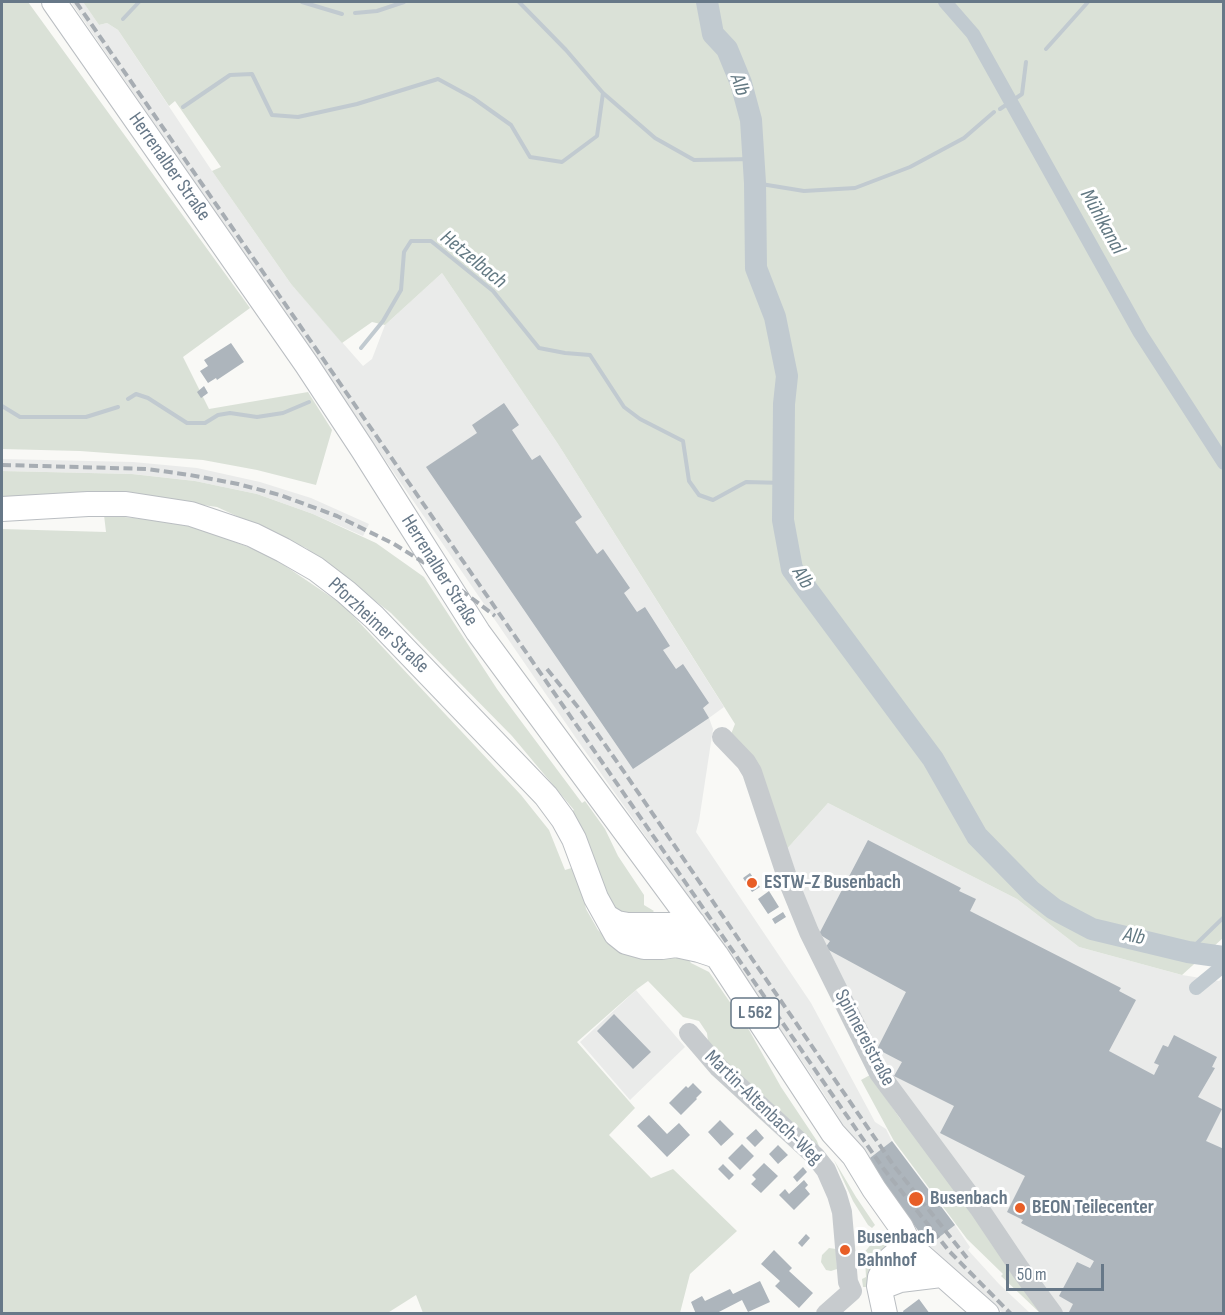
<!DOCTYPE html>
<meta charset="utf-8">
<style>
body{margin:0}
#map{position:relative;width:1225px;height:1315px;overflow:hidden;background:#f9f9f6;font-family:"Sofia Sans Condensed",sans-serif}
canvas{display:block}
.frame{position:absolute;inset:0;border:3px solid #677888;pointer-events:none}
.scale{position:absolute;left:1006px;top:1264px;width:98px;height:27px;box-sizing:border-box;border:3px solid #677888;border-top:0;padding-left:8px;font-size:18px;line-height:21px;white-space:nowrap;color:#677888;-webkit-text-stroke:4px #fff;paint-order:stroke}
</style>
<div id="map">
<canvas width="1225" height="1315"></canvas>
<div class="frame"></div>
<div class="scale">50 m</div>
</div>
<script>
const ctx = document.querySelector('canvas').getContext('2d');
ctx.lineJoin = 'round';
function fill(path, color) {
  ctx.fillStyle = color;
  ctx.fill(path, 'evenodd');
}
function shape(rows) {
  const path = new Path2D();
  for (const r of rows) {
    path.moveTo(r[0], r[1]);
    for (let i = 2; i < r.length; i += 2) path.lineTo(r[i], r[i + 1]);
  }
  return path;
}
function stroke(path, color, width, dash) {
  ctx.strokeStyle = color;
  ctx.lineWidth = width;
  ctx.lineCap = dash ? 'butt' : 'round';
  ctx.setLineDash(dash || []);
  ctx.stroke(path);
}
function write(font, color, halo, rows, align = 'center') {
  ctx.font = font + ' "Sofia Sans Condensed",sans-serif';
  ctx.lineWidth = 6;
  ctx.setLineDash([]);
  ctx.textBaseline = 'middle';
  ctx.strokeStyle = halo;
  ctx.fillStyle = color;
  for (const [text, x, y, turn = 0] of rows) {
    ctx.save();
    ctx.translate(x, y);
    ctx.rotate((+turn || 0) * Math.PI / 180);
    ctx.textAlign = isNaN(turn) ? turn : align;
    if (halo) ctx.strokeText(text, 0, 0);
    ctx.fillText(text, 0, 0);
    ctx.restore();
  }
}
fill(shape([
 [71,2,83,2,99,25,107,23,118,30,212,171,291,284,363,366,372,359,385,325,442,273,558,444,724,707,709,718,713,729,699,821,696,832,811,1003,875,1122,886,1129,892,1141,955,1225,970,1247,968,1250,999,1284,1030,1313,1003,1313,982,1294,929,1245,866,1161,817,1083,700,913,578,741],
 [2,459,133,462,197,468,260,482,311,498,369,524,363,536,313,514,257,494,195,481,132,474,2,471],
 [828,803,1017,899,1079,947,1182,975,1219,981,1223,978,1223,1313,1058,1314,883,1069,814,925,785,851],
 [636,990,685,1047,630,1100,580,1042]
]), '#eaebea');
fill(shape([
 [2,2,28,2,250,308,183,357,209,409,308,392,332,430,316,485,257,470,203,460,80,451,2,449],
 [83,2,1223,2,1223,938,1182,975,1079,947,1017,899,828,803,785,851,731,734,735,724,558,444,442,273,385,325,372,322,342,343,291,284,212,171,221,167,175,101,169,106,118,30,107,23,99,25],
 [2,471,132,474,195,481,257,494,313,514,376,543,424,577,497,689,582,803,585,801,605,829,618,856,644,895,644,905,654,911,647,917,635,918,615,909,606,894,569,813,574,810,512,736,391,613,306,548,217,507,119,493,2,501],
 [104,515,185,523,269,555,343,605,521,795,549,830,565,870,578,866,586,909,598,930,612,943,684,953,691,963,709,972,714,979,749,1030,781,1087,817,1141,820,1149,709,1050,707,1033,699,1021,683,1017,648,981,637,989,577,1042,635,1108,609,1135,651,1178,673,1169,737,1231,690,1274,680,1313,423,1313,416,1295,386,1314,2,1314,2,529,106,532],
 [870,1075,901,1120,907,1117,1046,1313,1040,1313,1001,1276,1003,1274,967,1239,894,1141,861,1080],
 [834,1160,856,1197,875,1225,872,1228,868,1225,853,1201],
 [880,1234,885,1245,885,1255,869,1287,863,1287,862,1279,866,1277,865,1257,862,1255],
 [829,1248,836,1249,837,1269,831,1271,826,1270,821,1262,822,1255]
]), '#dae1d7');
stroke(shape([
 [302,2,342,14],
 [519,2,566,50,603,93,655,138,694,160,754,159],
 [355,13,377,11,404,2],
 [123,19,139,2],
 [1046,49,1088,2],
 [183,107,230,75,252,74,272,115,298,117,357,104,438,79,473,98,511,125,530,157,562,162,597,136,603,93],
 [1000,109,1022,94,1026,62],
 [755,183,804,191,855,188,910,167,964,138,994,112],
 [361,348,383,321,401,290,404,252,411,241,431,241,493,291,539,348,565,353,590,355,624,407,640,419,683,441,689,481,699,495,713,500,746,482,784,483],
 [128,399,136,394,148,398,187,423,205,423,218,415,230,413,257,417,283,413,309,402],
 [2,406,20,417,86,417,118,407],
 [1188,952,1224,917]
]), '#c1cad0', 4);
stroke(shape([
 [945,2,973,34,1140,333,1224,463],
 [1196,988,1224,965]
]), '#c1cad0', 14);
stroke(shape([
 [707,2,713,34,727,49,741,83,751,120,755,183,756,268,775,317,787,376,784,404,783,520,792,569,933,759,977,836,1031,891,1054,909,1092,929,1188,952,1224,957]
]), '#c1cad0', 22);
fill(shape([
 [231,343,244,362,217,380,216,378,208,383,200,371,208,366,204,360],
 [204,386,208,393,201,398,197,392],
 [504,403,519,425,512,430,532,460,540,455,582,517,575,522,597,554,603,549,630,588,624,593,637,612,645,607,670,646,663,650,676,669,683,664,709,703,703,708,709,718,633,769,426,467,477,433,472,425],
 [868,840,961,888,959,891,976,899,970,911,1121,988,1119,991,1136,1000,1109,1051,1154,1075,1159,1065,1154,1063,1163,1045,1168,1047,1174,1035,1217,1057,1212,1067,1215,1068,1198,1097,1222,1109,1206,1141,1224,1149,1224,1314,1069,1312,1073,1304,1059,1296,1077,1262,1090,1268,1094,1261,1021,1223,1023,1220,1007,1212,1025,1176,940,1133,954,1106,894,1076,902,1062,877,1049,906,992,825,948,830,941,819,934],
 [750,873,760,887,752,892,743,878],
 [769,891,779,907,768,914,758,899],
 [783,912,786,917,775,924,772,919],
 [614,1014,651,1052,633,1069,597,1031],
 [693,1083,702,1092,696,1098,697,1099,681,1115,669,1103,686,1086,688,1088],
 [649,1115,667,1134,679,1123,690,1135,667,1157,637,1126],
 [720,1120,734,1134,721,1146,708,1132],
 [756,1129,764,1138,755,1147,746,1138],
 [892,1141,955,1225,929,1245,866,1161],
 [742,1144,754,1156,740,1170,728,1158],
 [778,1145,788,1155,778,1164,769,1154],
 [764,1163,778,1176,761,1193,751,1184,756,1179,752,1175],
 [723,1164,734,1175,729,1180,718,1169],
 [803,1167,807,1172,797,1182,793,1177],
 [804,1180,808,1185,805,1188,810,1194,794,1210,779,1195,785,1189,789,1194],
 [806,1234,810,1238,802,1247,798,1243],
 [774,1250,792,1268,789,1271,813,1293,799,1308,775,1286,780,1281,761,1264],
 [760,1281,770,1302,748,1312,742,1300,715,1314,696,1314,691,1302,702,1296,705,1301,730,1289,733,1294],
 [919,1299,930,1314,904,1314,903,1311]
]), '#adb5bc');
const major = shape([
 [54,2,307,365,363,450,478,632,717,956,833,1133,854,1156,874,1189,901,1227,910,1246],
 [2,509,88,504,126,504,191,514,253,535,283,550,316,569,346,592,374,617,546,796,563,819,574,839,596,898,616,934,626,942,644,947,662,947,676,945,699,950,717,956],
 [607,917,617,923,628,925,674,925,693,923],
 [897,1239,910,1246,987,1314],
 [887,1285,900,1280,941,1275],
 [885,1314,879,1286,880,1277,888,1261,897,1253,910,1246]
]);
stroke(major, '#babec2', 26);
stroke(shape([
 [722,737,746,762,752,772,789,883,809,932,879,1073,979,1208,1020,1269,1053,1314],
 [689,1033,719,1068,815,1156,826,1170,837,1195,842,1212,848,1282,852,1291],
 [826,1314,852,1291]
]), '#c7cbce', 20);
stroke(major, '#fff', 24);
stroke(shape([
 [76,2,883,1168,949,1251,1011,1314],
 [2,465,147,469,190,475,238,484,280,495,337,516,394,544,431,567,495,616],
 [547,669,582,712,620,766,894,1166,967,1258]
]), '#a7adb3', 4, [9, 4.5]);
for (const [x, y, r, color] of [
 [752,883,6,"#e85e27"],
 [916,1199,8,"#e85e27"],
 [1020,1208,6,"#e85e27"],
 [845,1250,6,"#e85e27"]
]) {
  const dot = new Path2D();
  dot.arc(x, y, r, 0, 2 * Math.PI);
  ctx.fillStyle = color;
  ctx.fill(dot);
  stroke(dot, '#fff', 2);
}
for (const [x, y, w] of [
 [755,1013,48]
]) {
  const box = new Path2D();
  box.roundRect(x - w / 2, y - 15, w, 30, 4.5);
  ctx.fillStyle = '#fff';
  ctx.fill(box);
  stroke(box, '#677888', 1.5);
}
write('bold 18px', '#677888', null, [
 ["L 562",755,1013]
]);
write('20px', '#677888', '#fff', [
 ["Herrenalber Straße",169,167,55],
 ["Herrenalber Straße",439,571,58],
 ["Pforzheimer Straße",378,626,43],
 ["Spinnereistraße",864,1038,62],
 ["Martin-Altenbach-Weg",763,1108,44]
]);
write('bold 20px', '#677888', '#fff', [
 ["ESTW-Z Busenbach",764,883],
 ["Busenbach",930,1199],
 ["BEON Teilecenter",1032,1208],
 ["Busenbach",857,1238],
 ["Bahnhof",857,1261]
], 'left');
write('italic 21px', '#637983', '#fff', [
 ["Alb",739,85,71],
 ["Mühlkanal",1102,222,61],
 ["Hetzelbach",473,260,39],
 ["Alb",802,578,59],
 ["Alb",1134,937,12]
]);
</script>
